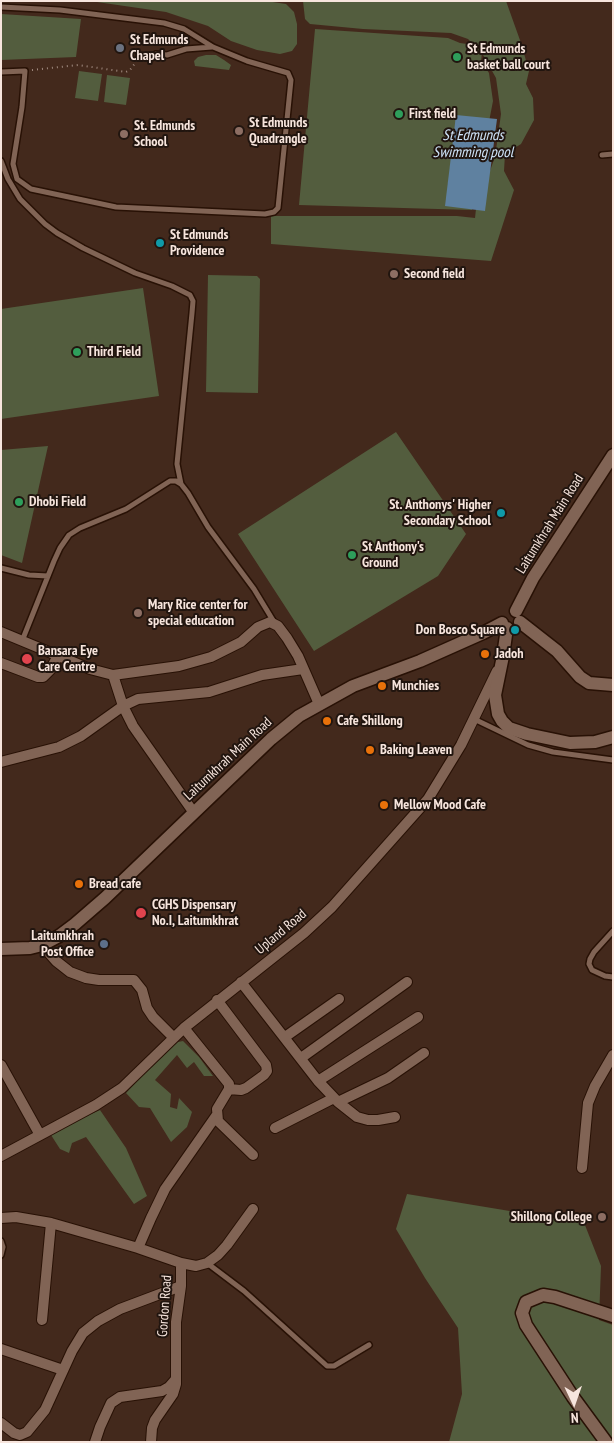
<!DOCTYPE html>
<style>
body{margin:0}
#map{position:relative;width:614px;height:1443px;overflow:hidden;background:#43291c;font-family:"PT Sans Narrow",sans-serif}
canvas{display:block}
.frame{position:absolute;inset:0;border:2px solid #f7e5dd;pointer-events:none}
.north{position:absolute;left:549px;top:1378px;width:50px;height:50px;-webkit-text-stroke:4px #21150f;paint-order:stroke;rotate:177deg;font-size:14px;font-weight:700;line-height:20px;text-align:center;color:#f7e5dd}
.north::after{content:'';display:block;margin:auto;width:18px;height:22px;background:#f7e5dd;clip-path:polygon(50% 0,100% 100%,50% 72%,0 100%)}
</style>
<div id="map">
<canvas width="614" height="1443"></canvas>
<div class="frame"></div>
<div class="north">N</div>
</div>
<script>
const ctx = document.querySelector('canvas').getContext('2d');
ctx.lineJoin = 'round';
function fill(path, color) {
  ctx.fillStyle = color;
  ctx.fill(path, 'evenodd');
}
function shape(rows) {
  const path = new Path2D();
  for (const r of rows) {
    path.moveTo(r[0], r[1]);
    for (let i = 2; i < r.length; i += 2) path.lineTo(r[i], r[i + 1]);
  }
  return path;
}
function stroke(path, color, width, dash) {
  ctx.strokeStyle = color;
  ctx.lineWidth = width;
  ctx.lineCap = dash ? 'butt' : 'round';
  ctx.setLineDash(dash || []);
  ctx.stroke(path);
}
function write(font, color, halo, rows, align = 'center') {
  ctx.font = font + ' "PT Sans Narrow",sans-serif';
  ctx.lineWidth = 4;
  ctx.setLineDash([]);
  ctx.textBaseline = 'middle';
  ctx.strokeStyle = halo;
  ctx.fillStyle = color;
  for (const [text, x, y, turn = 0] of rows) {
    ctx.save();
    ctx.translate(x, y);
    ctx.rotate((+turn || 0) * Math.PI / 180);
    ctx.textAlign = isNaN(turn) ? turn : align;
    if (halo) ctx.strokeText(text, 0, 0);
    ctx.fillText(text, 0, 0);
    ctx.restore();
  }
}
fill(shape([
 [90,1,266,1,286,4,294,12,297,24,297,44,292,51,280,54,257,50,231,41,208,26,166,12],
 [303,1,506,1,521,43,529,71,526,84,533,98,534,120,521,144,505,154,504,171,514,190,491,261,271,244,271,216,457,216,475,218,476,209,495,157,501,114,496,78,482,53,481,61,489,73,493,101,472,210,299,205,315,29,448,38,460,43,474,45,468,39,451,33,363,29,310,24,305,19],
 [1,14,81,19,76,57,1,60],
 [206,55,216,55,224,60,231,65,229,70,195,66,194,61,198,57],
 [79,71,102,74,98,101,75,98],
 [107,75,130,78,126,105,104,102],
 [208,275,257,276,260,279,258,393,206,392],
 [143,288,159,396,1,419,1,309],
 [396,432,466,534,438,576,314,651,238,534],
 [48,446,22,563,1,555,1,450],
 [183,1041,199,1057,213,1076,204,1076,194,1062,187,1068,177,1055,155,1080,171,1094,170,1107,177,1109,179,1098,192,1112,187,1127,171,1142,150,1108,139,1107,126,1093,173,1043],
 [100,1110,126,1148,147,1196,134,1204,86,1137,72,1143,69,1153,60,1149,51,1135,75,1121],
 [407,1194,552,1218,583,1220,601,1266,599,1320,613,1325,613,1442,449,1442,462,1394,458,1328,425,1278,396,1229]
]), '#535d3e');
fill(shape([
 [456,115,497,119,485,211,445,206]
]), '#5f81a0');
const service = shape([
 [1,7,60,10,164,23,184,29,213,47,247,61,288,73,291,80,278,208,274,212,265,214,116,207,31,189,17,179,13,164,22,107,25,71,1,72],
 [156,54,167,55,186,49,212,47],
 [602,155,613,154],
 [1,161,8,179,20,199,45,224,57,233,83,248,135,273,172,286,190,295,193,301,192,313,177,464,181,484],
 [1,568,29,575,48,576],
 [22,641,54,561,60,548,69,535,80,528,126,509,170,481,176,481,181,484,188,493,208,527,254,589,274,622],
 [474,719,528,745,553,752,613,760],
 [613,931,594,952,590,959,589,964,592,970,605,976,613,977],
 [1,1241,3,1247,1,1255],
 [207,1263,244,1291,327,1366,334,1366,369,1345]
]);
const minor = shape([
 [1,632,90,669,113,675,179,666,211,657,241,642,258,627,270,622,278,626,287,638,298,656,319,704],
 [1,663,38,677,43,677,50,670,58,656],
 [113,675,123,706,133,726,194,813],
 [1,762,59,747,81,736,123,706,138,699,209,692,262,675,303,669],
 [42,945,56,961,70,972,86,978,99,980,134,980,142,990,147,1008,153,1017,173,1037],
 [241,982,318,1081,338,1102,357,1117,368,1120,378,1120,395,1117],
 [217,1000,266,1065,267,1071,264,1075,246,1088,241,1090,229,1089],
 [184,1028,229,1084,229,1089,217,1109,218,1121,253,1155],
 [285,1037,339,999],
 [301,1058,407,982],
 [1,1065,40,1135],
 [318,1081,418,1017],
 [338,1102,388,1078,424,1053],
 [275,1128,334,1098],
 [1,1156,96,1105,122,1088,184,1028,304,933,332,907,428,799,461,745,497,671],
 [582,1168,588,1103,595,1086,613,1055],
 [1,1218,16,1217,51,1223,138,1248,181,1263,181,1286,176,1322,176,1384,173,1394,155,1420,152,1428,151,1442],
 [138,1248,151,1218,165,1189,216,1116],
 [181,1263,196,1266,207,1263,218,1255,227,1245,253,1209],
 [42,1320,51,1223],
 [1,1349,63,1370],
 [1,1423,14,1433,20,1435,27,1432,45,1410,72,1351,83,1333,98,1321,120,1309,181,1286],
 [95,1442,100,1427,111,1403,120,1397,162,1391,169,1387,176,1379]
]);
const tertiary = shape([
 [516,611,533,578,613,455],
 [520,622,557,651,580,677,589,683,613,685],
 [507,628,503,656,495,695,498,714,502,721,509,728,527,734,570,743,595,742,613,737],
 [1,949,30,948,42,945,59,936,75,924,105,898,271,739,299,716,353,686,420,661,483,633,502,623],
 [606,1442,573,1397,526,1325,522,1313,526,1302,543,1295,555,1297,613,1316]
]);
stroke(service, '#281105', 8);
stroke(minor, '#281105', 12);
stroke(tertiary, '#281105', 15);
stroke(shape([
 [32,70,78,65,126,72,130,70,139,58,149,54]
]), '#a08a7f', 2, [1, 4]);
stroke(service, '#816455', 5);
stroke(minor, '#816455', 10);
stroke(tertiary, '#816455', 12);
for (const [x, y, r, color] of [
 [120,48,5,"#6b7280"],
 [457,57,5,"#2e9e5b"],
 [399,114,5,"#2e9e5b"],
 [239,131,5,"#8d6e63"],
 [124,134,5,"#8d6e63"],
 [160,243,5,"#0f9aa8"],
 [394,274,5,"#8d6e63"],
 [77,352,5,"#2e9e5b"],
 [19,502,5,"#2e9e5b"],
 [501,513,5,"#0f9aa8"],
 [352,555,5,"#2e9e5b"],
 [138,613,5,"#8d6e63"],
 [515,630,5,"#0f9aa8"],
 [485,654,5,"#e8710a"],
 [27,659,6,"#e0444e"],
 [382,686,5,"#e8710a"],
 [327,721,5,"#e8710a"],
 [370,750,5,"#e8710a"],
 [384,805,5,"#e8710a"],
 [79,884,5,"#e8710a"],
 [141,913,6,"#e0444e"],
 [104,944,5,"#5c6f8a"],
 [602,1217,5,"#8d6e63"]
]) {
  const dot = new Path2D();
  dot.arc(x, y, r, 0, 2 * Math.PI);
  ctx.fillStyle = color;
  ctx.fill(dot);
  stroke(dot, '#21150f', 2);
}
write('bold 14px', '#f7e5dd', '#21150f', [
 ["St Edmunds",130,40],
 ["Chapel",130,56],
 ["St Edmunds",467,49],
 ["basket ball court",467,65],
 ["First field",409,114],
 ["St Edmunds",249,123],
 ["Quadrangle",249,139],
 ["St. Edmunds",134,126],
 ["School",134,142],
 ["St Edmunds",170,235],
 ["Providence",170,251],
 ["Second field",404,274],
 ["Third Field",87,352],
 ["Dhobi Field",29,502],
 ["St. Anthonys' Higher",491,505,"right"],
 ["Secondary School",491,521,"right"],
 ["St Anthony's",362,547],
 ["Ground",362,563],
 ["Mary Rice center for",148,605],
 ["special education",148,621],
 ["Don Bosco Square",505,630,"right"],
 ["Bansara Eye",38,651],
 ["Care Centre",38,667],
 ["Jadoh",495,654],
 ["Munchies",392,686],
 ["Cafe Shillong",337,721],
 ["Baking Leaven",380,750],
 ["Mellow Mood Cafe",394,805],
 ["Bread cafe",89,884],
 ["CGHS Dispensary",152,905],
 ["No.I, Laitumkhrat",152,921],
 ["Laitumkhrah",94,936,"right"],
 ["Post Office",94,952,"right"],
 ["Shillong College",592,1217,"right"]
], 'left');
write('14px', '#f7e5dd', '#21150f', [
 ["Laitumkhrah Main Road",550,524,-58],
 ["Laitumkhrah Main Road",228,759,-43],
 ["Upland Road",281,932,-40],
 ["Gordon Road",165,1306,-86]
]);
write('italic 15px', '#cfe4f9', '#21150f', [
 ["St Edmunds",473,136],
 ["Swimming pool",473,153]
]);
</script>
